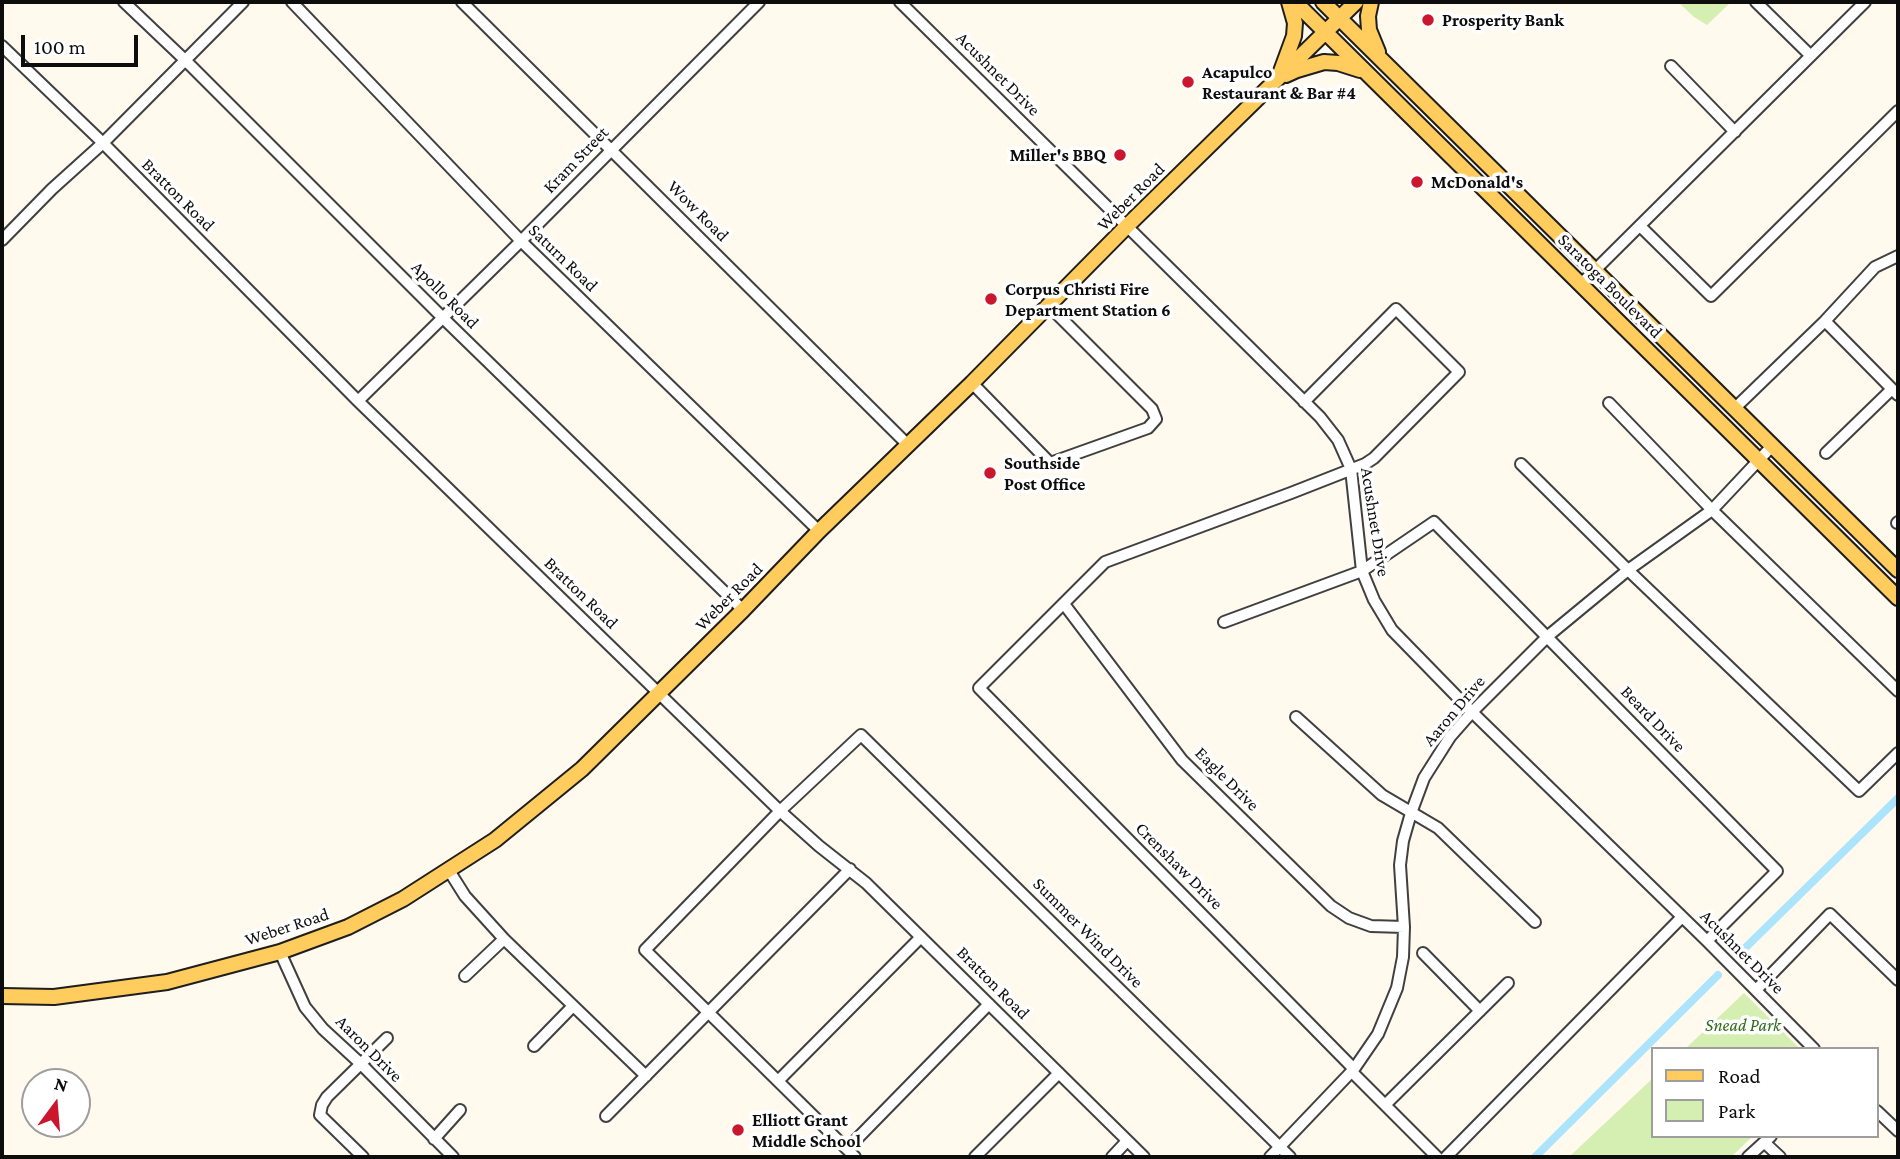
<!DOCTYPE html>
<style>
body{margin:0}
#map{position:relative;width:1900px;height:1159px;overflow:hidden;background:#fffaed;font-family:"Crimson Pro",serif}
canvas{display:block}
.frame{position:absolute;inset:0;border:4px solid #0d0d0d;pointer-events:none}
.legend{position:absolute;left:1651px;top:1047px;width:228px;height:91px;box-sizing:border-box;background:#fff;border:2px solid #9e9e9e;margin:0;padding:9px 12px;list-style:none;font-size:21px;color:#0d0d0d}
.legend li{display:flex;align-items:center;gap:14px;height:35px}
.legend b{width:35px;border:2px solid #9e9e9e}
.north{position:absolute;left:21px;top:1068px;width:70px;height:70px;box-sizing:border-box;background:#fff;border:2px solid #9e9e9e;border-radius:50%;rotate:16deg;font-size:19px;font-weight:700;line-height:28px;text-align:center;color:#0d0d0d}
.north::after{content:'';display:block;margin:auto;width:24px;height:32px;background:#cb172d;clip-path:polygon(50% 0,100% 100%,50% 72%,0 100%)}
.scale{position:absolute;left:21px;top:35px;width:117px;height:32px;box-sizing:border-box;border:4px solid #0d0d0d;border-top:0;padding-left:9px;font-size:21px;line-height:24px;white-space:nowrap;color:#0d0d0d;-webkit-text-stroke:5px #fff;paint-order:stroke}
</style>
<div id="map">
<canvas width="1900" height="1159"></canvas>
<div class="frame"></div>
<ul class="legend">
<li><b style="height:9px;background:#ffcc5d"></b>Road</li>
<li><b style="height:19px;background:#d5eeb2"></b>Park</li>
</ul>
<div class="north">N</div>
<div class="scale">100 m</div>
</div>
<script>
const ctx = document.querySelector('canvas').getContext('2d');
ctx.lineJoin = 'round';
function fill(path, color) {
  ctx.fillStyle = color;
  ctx.fill(path, 'evenodd');
}
function shape(rows) {
  const path = new Path2D();
  for (const r of rows) {
    path.moveTo(r[0], r[1]);
    for (let i = 2; i < r.length; i += 2) path.lineTo(r[i], r[i + 1]);
  }
  return path;
}
function stroke(path, color, width, dash) {
  ctx.strokeStyle = color;
  ctx.lineWidth = width;
  ctx.lineCap = dash ? 'butt' : 'round';
  ctx.setLineDash(dash || []);
  ctx.stroke(path);
}
function write(font, color, halo, rows, align = 'center') {
  ctx.font = font + ' "Crimson Pro",serif';
  ctx.lineWidth = 7;
  ctx.setLineDash([]);
  ctx.textBaseline = 'middle';
  ctx.strokeStyle = halo;
  ctx.fillStyle = color;
  for (const [text, x, y, turn = 0] of rows) {
    ctx.save();
    ctx.translate(x, y);
    ctx.rotate((+turn || 0) * Math.PI / 180);
    ctx.textAlign = isNaN(turn) ? turn : align;
    if (halo) ctx.strokeText(text, 0, 0);
    ctx.fillText(text, 0, 0);
    ctx.restore();
  }
}
fill(shape([
 [1678,2,1731,2,1707,25,1694,17],
 [1744,993,1800,1049,1685,1049],
 [1653,1078,1653,1136,1753,1136,1731,1157,1569,1157]
]), '#d5eeb2');
stroke(shape([
 [1739,954,1898,798],
 [1535,1157,1718,975]
]), '#abe4fc', 8);
const minor = shape([
 [124,2,185,60,443,318,743,610],
 [292,2,521,241,819,531],
 [462,2,908,445],
 [900,2,1320,417,1338,440,1351,469,1362,571,1374,600,1392,630,1472,712,1707,941,1814,1049],
 [1756,2,1810,55],
 [2,46,103,143,358,401,780,811,819,846,866,883,1144,1157],
 [1671,66,1735,132],
 [1640,226,1711,296,1898,111],
 [2,240,52,189,103,143,243,2],
 [1581,284,1865,2],
 [1825,321,1898,395],
 [972,383,1050,463,1148,428,1156,419,1152,409,1049,306],
 [358,401,521,241,759,2],
 [1304,402,1396,309,1459,372,1374,458,1365,464,1291,493,1105,562,979,688,1354,1069],
 [1609,403,1712,510,1898,691],
 [1735,408,1825,321,1875,267,1898,256],
 [1826,453,1892,389],
 [1521,464,1628,570,1859,791,1898,753],
 [1897,523,1898,522],
 [1064,604,1182,760,1331,906,1349,918,1371,926,1404,927],
 [1224,622,1362,571,1434,522,1777,871,1707,941],
 [1296,717,1382,795,1438,828,1535,922],
 [448,869,465,896,504,939,646,1076],
 [280,952,305,1007,323,1029,361,1064,453,1157],
 [1423,953,1480,1011],
 [465,976,504,939],
 [1756,990,1830,914,1898,980],
 [534,1046,573,1006],
 [1352,1072,1437,1157],
 [778,1081,921,937],
 [1385,1105,1508,983],
 [1877,1111,1898,1131],
 [606,1116,850,869],
 [434,1139,460,1110],
 [1765,1143,1780,1157],
 [847,1149,989,1004],
 [363,1157,320,1115,322,1105,327,1097,387,1038],
 [855,1157,645,950,780,811,861,735,1290,1157],
 [975,1157,1059,1073],
 [1112,1157,1127,1141],
 [1270,1157,1354,1069,1378,1034,1397,988,1403,957,1404,927,1400,865,1403,841,1411,813,1424,778,1450,737,1472,712,1548,636,1628,570,1712,510,1773,445],
 [1446,1157,1682,917],
 [1748,1157,1771,1136]
]);
const major = shape([
 [1295,2,1898,598],
 [1323,2,1898,570],
 [1371,2,1368,16,1369,30,1378,52],
 [1280,74,1294,36,1295,23,1289,2],
 [1286,75,1297,70,1324,62,1338,63,1360,70],
 [2,996,54,997,167,982,280,952,348,927,403,899,495,840,582,769,743,610,819,531,972,383,1127,226,1356,2]
]);
stroke(minor, '#404040', 14);
stroke(major, '#1e1e1e', 18);
stroke(minor, '#fff', 10);
stroke(major, '#ffcc5d', 14);
for (const [x, y, r, color] of [
 [1428,20,7,"#cb172d"],
 [1188,82,7,"#cb172d"],
 [1120,155,7,"#cb172d"],
 [1417,182,7,"#cb172d"],
 [991,299,7,"#cb172d"],
 [990,473,7,"#cb172d"],
 [738,1130,7,"#cb172d"]
]) {
  const dot = new Path2D();
  dot.arc(x, y, r, 0, 2 * Math.PI);
  ctx.fillStyle = color;
  ctx.fill(dot);
  stroke(dot, '#fff', 2.5);
}
write('bold 18px', '#0d0d0d', '#fff', [
 ["Prosperity Bank",1442,20],
 ["Acapulco",1202,72],
 ["Restaurant & Bar #4",1202,93],
 ["Miller's BBQ",1106,155,"right"],
 ["McDonald's",1431,182],
 ["Corpus Christi Fire",1005,289],
 ["Department Station 6",1005,310],
 ["Southside",1004,463],
 ["Post Office",1004,484],
 ["Elliott Grant",752,1120],
 ["Middle School",752,1141]
], 'left');
write('18px', '#0d0d0d', '#fff', [
 ["Acushnet Drive",998,74,45],
 ["Kram Street",576,160,-46],
 ["Bratton Road",178,195,45],
 ["Weber Road",1131,197,-45],
 ["Wow Road",698,211,45],
 ["Saturn Road",563,258,44],
 ["Saratoga Boulevard",1610,286,45],
 ["Apollo Road",445,295,45],
 ["Acushnet Drive",1375,522,81],
 ["Bratton Road",581,593,44],
 ["Weber Road",729,597,-45],
 ["Aaron Drive",1454,711,-50],
 ["Beard Drive",1653,719,46],
 ["Eagle Drive",1227,779,45],
 ["Crenshaw Drive",1179,866,45],
 ["Weber Road",287,927,-18],
 ["Summer Wind Drive",1088,933,45],
 ["Acushnet Drive",1742,952,45],
 ["Bratton Road",993,983,45],
 ["Aaron Drive",369,1049,45]
]);
write('italic 18px', '#2e6b17', '#fff', [
 ["Snead Park",1743,1025]
]);
</script>
